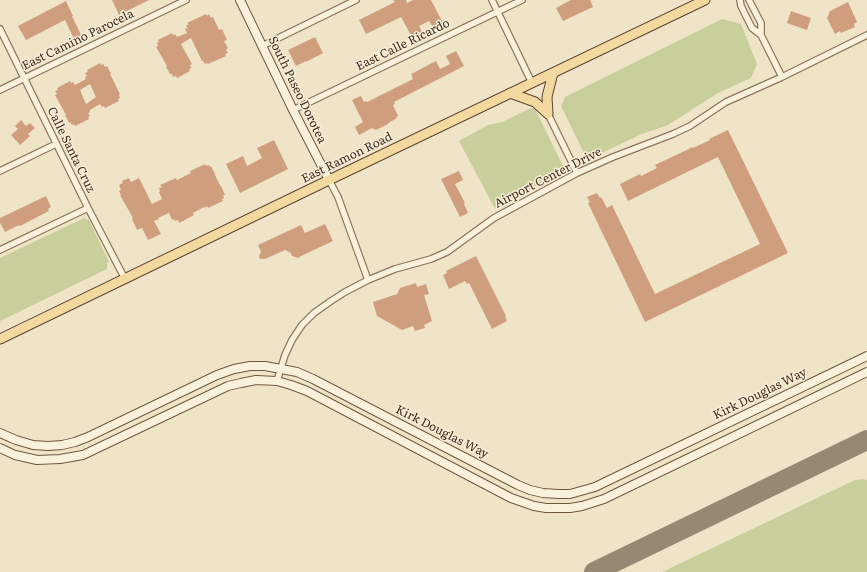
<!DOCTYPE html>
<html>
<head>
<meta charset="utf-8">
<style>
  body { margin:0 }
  canvas { display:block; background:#f0e4c8 }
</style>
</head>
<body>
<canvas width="867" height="572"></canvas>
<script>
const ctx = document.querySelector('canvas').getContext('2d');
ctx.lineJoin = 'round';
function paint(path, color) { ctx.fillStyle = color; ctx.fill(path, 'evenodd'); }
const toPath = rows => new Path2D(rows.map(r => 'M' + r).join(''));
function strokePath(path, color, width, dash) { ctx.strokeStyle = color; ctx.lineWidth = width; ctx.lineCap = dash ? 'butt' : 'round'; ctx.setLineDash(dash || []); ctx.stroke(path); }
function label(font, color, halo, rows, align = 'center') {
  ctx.font = font + ' Literata,serif'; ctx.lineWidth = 3; ctx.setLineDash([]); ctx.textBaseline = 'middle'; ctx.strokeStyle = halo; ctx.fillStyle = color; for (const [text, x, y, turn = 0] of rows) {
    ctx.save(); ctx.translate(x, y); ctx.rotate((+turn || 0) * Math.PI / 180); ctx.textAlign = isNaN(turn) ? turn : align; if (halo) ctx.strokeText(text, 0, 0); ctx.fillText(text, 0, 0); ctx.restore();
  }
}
const green = toPath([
  [722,19,741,24,757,64,751,78,718,93,668,125,642,134,593,157,585,155,561,106,565,97],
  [531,108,535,109,564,168,562,174,523,193,495,209,459,141,488,125,502,122],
  [84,218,89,220,109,262,107,263,107,269,0,321,0,258],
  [862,479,867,480,867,572,662,572,855,480]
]);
const taxiway = toPath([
  [594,572,867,440]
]);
const building = toPath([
  [112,0,149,0,119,15],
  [393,0,406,0,407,3,413,0,431,0,443,23,433,27,429,21,419,26,422,32,412,37,401,17,366,34,359,20,395,2],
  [571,0,590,0,593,7,563,21,556,8],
  [66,1,73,16,72,16,83,39,76,43,65,20,26,40,18,26],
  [848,2,857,22,854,24,855,27,841,33,840,31,835,34,827,18,830,11],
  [791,11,811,18,807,30,787,23],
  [206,14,207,16,209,14,211,18,213,17,219,30,222,29,227,40,224,41,228,48,226,50,228,53,225,54,226,56,208,64,207,63,205,64,203,61,202,61,191,38,181,44,192,64,190,65,191,68,189,69,190,71,177,78,176,76,173,77,172,74,170,74,166,67,167,66,156,47,158,46,157,43,159,42,158,40,172,33,173,35,175,34,177,37,187,33,185,29,188,28,186,26,189,24,187,23],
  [315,37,323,53,306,62,306,61,296,66,288,50],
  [456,51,464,66,394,102,395,104,393,105,398,116,396,117,397,118,390,122,388,124,376,130,374,129,373,129,372,128,359,135,355,127,363,122,352,100,361,96,364,102,366,101,367,102,413,79,411,74,436,61,440,69,450,64,446,56],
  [100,63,101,65,103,64,105,67,107,66,111,74,110,74,120,94,119,95,120,98,118,99,119,101,105,108,104,106,102,107,100,104,90,110,90,112,88,113,90,116,88,117,89,119,75,126,74,124,72,125,70,122,69,123,65,115,66,115,55,95,57,94,55,91,58,90,57,88,70,81,71,83,73,82,75,85,86,79,85,77,87,76,85,73,88,72,87,70],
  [90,84,96,97,86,104,80,90],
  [21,120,26,126,30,123,35,128,28,134,30,136,20,145,11,135,18,129,15,126],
  [728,130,788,253,645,322,588,203,590,202,587,197,597,193,600,198,601,197,607,208,612,205,655,294,760,244,718,157,628,201,620,184,640,174,641,176,657,168,655,165,693,147,693,148,710,140,709,139],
  [274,140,288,169,240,193,226,164,243,156,247,166,262,158,257,148],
  [205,164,206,166,209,165,210,167,211,166,215,174,215,175,221,187,221,186,225,195,223,195,224,198,222,199,223,201,208,208,207,206,205,208,204,207,193,213,194,215,179,223,178,220,175,221,174,219,172,220,169,213,158,218,159,219,154,221,161,234,148,240,142,228,137,230,132,219,133,218,120,195,121,195,119,191,121,190,119,185,123,183,122,181,129,178,131,182,139,178,152,204,162,199,159,192,160,191,159,188,162,187,160,185,176,178,177,180,191,173,190,171],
  [459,171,463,180,455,184,465,203,464,204,468,213,460,217,441,179],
  [46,196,51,207,48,209,49,211,20,226,19,225,5,232,0,223,0,218],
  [325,224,333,241,301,256,298,258,292,256,291,253,285,250,265,259,260,259,259,256,261,252,258,245,301,225,305,233],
  [476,256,506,316,505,316,507,321,492,329,469,283,467,284,465,281,449,289,443,275,447,273,446,271],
  [416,283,417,287,426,284,429,294,424,295,432,321,424,325,425,328,415,331,413,326,402,330,377,316,373,302,397,294,400,288]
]);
const street = toPath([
  [492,0,532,83],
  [740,0,741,6,752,28,761,35,782,77],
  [749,0,761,23,761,35],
  [0,29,88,208,125,279],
  [262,46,356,0],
  [0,90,186,0],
  [293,110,522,0],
  [548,114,577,173],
  [0,171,56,144],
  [329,180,338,197,368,280],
  [0,250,88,208],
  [277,381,285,355,292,340,302,325,314,313,331,301,345,292,368,280,395,269,431,259,447,252,494,218,577,173,613,157,673,134,690,126,726,102,782,77,867,35]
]);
const secondary = toPath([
  [240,0,293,110,329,180],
  [0,433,16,440,33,445,48,446,62,445,75,442,88,437,217,375,234,369,250,366,265,366,297,372,313,379,518,485,530,490,543,493,558,494,570,494,595,487,867,356],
  [0,448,15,455,37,460,60,459,83,455,228,386,241,383,256,380,277,381,291,385,307,391,511,498,534,506,546,508,570,508,582,506,604,499,867,372]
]);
const primary = toPath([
  [510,93,535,102,548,114],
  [548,114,547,97,553,73],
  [0,339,329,180,705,0]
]);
const streetNames = [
  ["East Camino Parocela",78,40,-26],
  ["East Calle Ricardo",403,45,-26],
  ["South Paseo Dorotea",297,90,64],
  ["Calle Santa Cruz",71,150,64],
  ["East Ramon Road",347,158,-26],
  ["Airport Center Drive",548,178,-27],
  ["Kirk Douglas Way",760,394,-26],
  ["Kirk Douglas Way",442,432,27]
];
paint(green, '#c9cf9b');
strokePath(taxiway, '#968974', 20);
paint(building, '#cf9f7d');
strokePath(street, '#8d765c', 8);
strokePath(secondary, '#6f573f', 10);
strokePath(primary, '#5b4430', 11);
strokePath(street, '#faf1dc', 5.5);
strokePath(secondary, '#faf1dc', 8);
strokePath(primary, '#f3d9a0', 9);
label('12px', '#3d2e20', '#f7eed8', streetNames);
</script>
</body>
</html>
